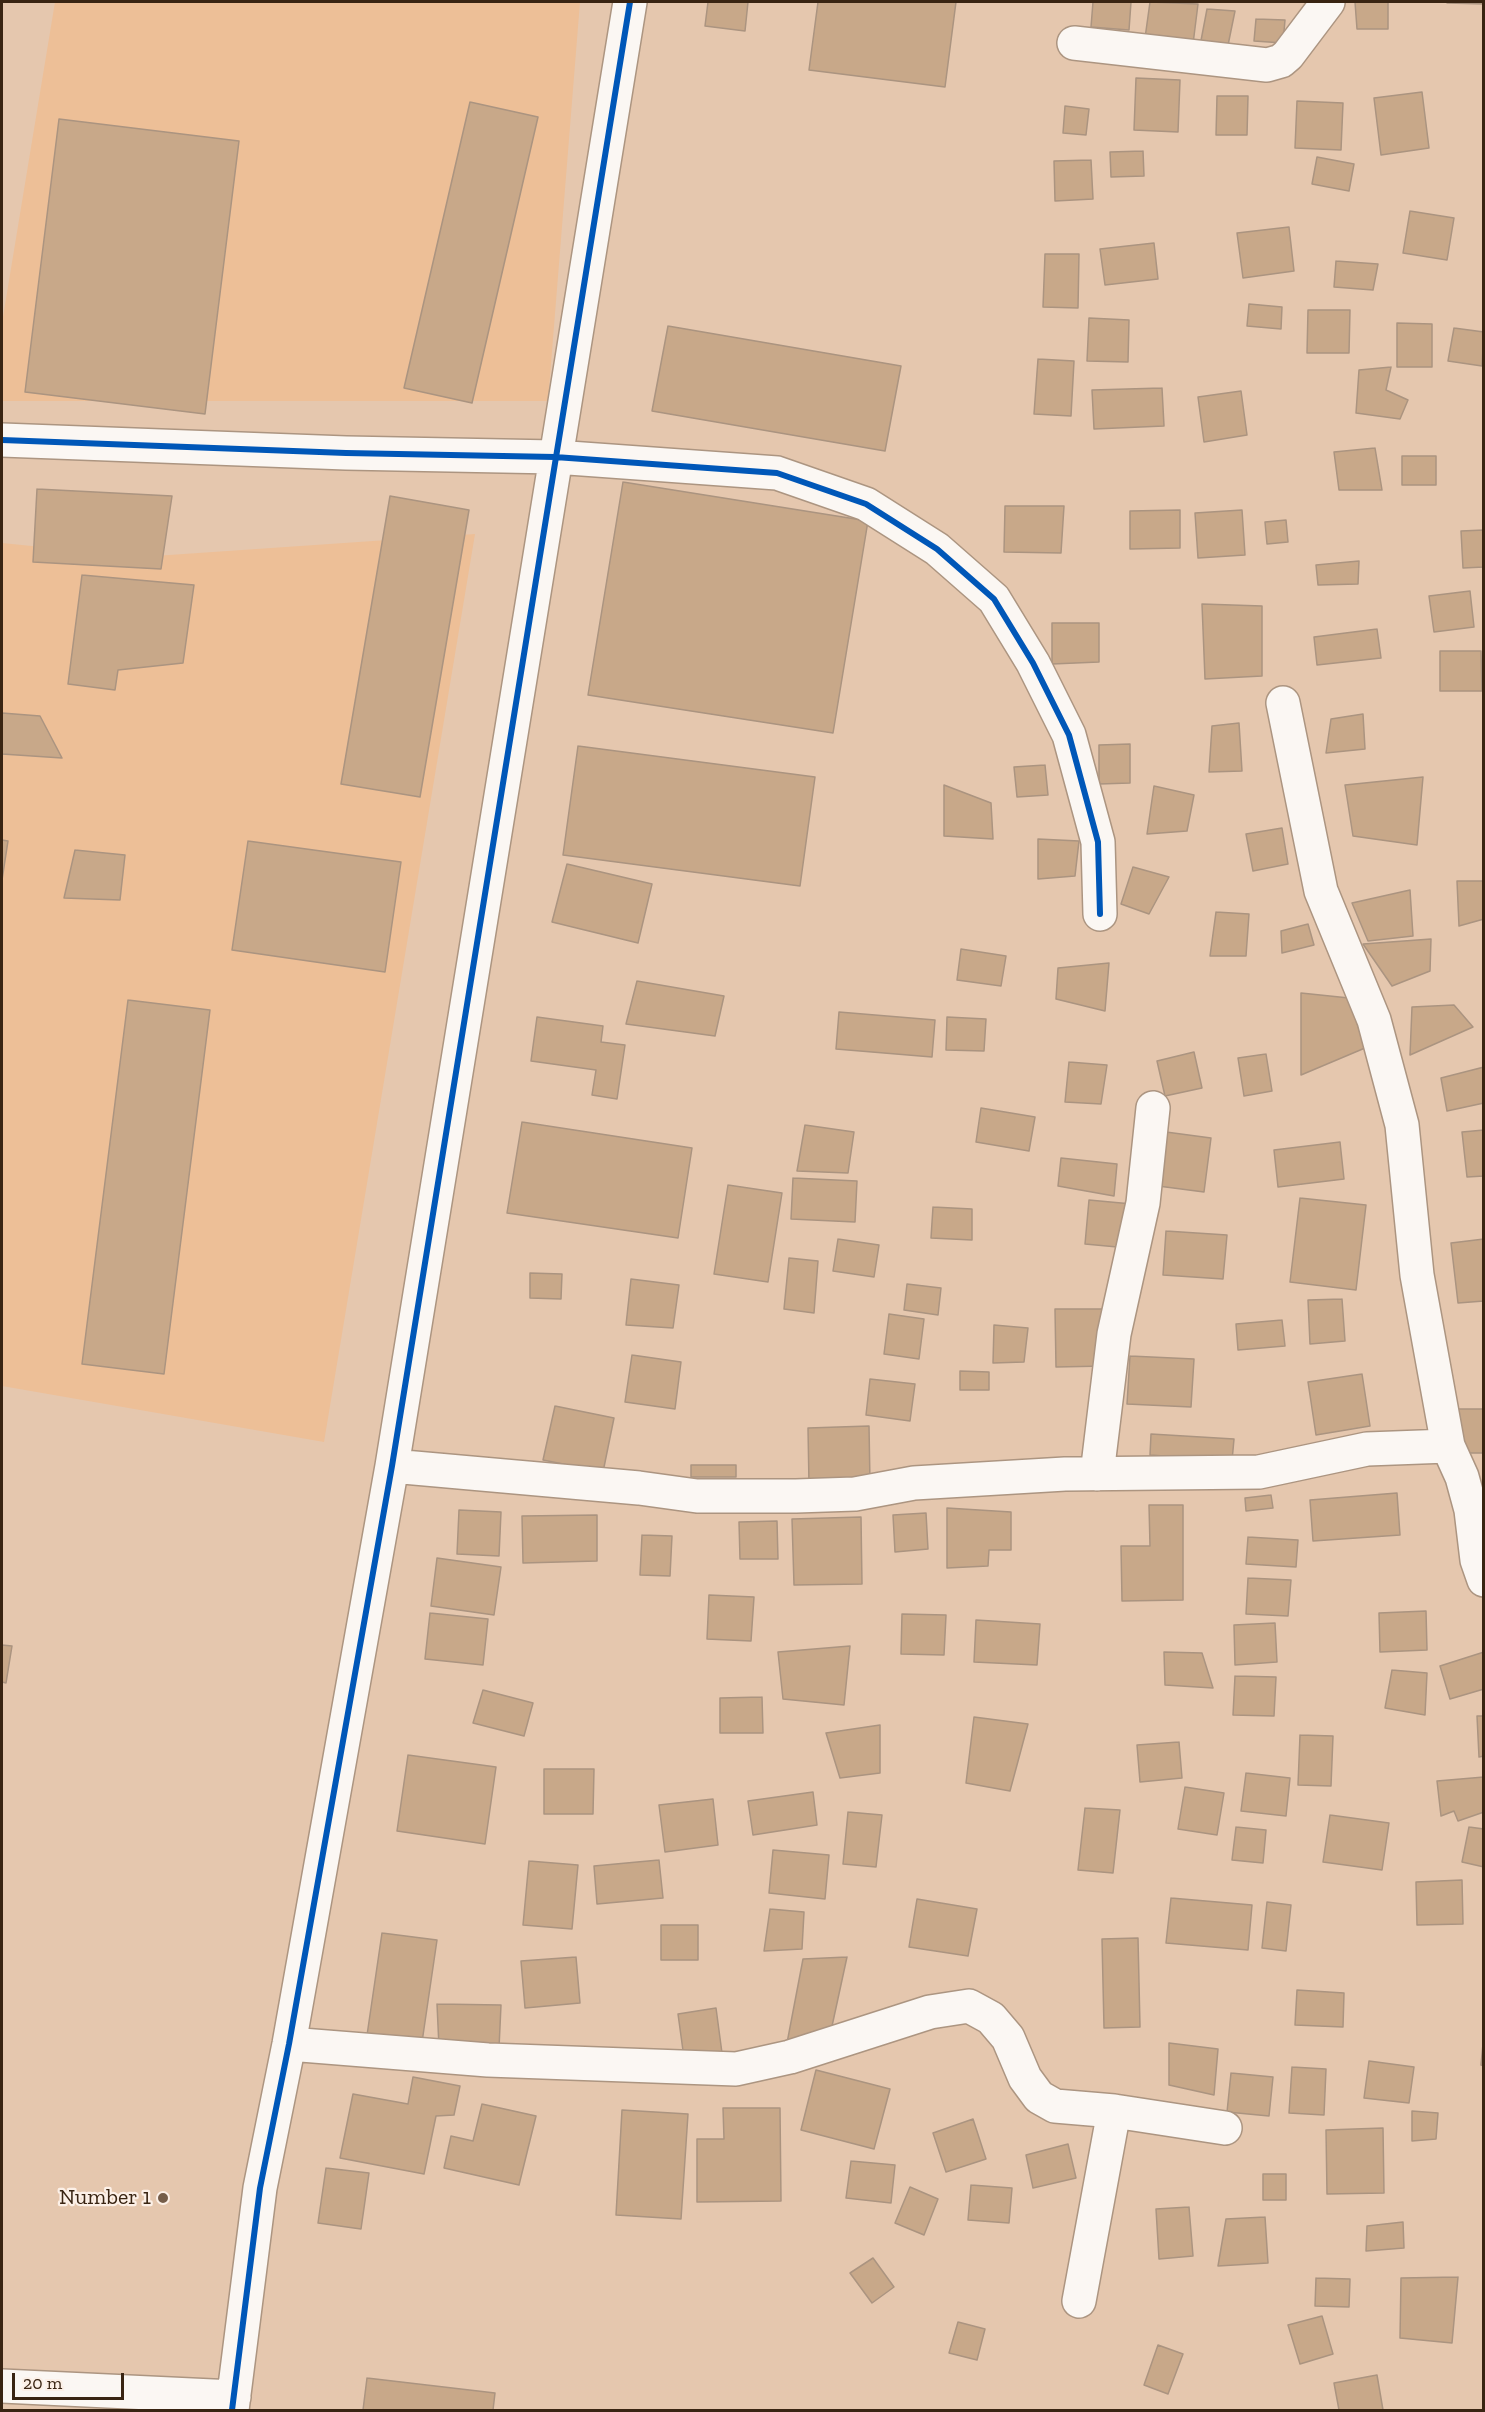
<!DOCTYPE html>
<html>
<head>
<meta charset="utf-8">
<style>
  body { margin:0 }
  #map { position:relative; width:1485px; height:2412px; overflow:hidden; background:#e5c7ae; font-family:"Zilla Slab",serif }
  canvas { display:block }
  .frame { position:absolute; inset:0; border:3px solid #392412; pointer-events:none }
  .scale { position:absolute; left:12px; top:2373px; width:112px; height:27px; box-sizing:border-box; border:3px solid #392412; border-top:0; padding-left:8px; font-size:18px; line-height:21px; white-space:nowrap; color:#392412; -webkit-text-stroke:4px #fcf0e7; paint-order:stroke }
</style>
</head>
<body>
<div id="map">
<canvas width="1485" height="2412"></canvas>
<div class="frame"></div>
<div class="scale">20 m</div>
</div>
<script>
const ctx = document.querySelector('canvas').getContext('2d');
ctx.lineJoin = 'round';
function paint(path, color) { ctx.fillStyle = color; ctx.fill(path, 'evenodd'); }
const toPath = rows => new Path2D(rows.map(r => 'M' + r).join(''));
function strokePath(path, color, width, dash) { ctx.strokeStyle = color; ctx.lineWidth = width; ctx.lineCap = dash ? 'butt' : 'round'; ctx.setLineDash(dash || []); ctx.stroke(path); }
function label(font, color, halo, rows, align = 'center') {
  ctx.font = font + ' "Zilla Slab",serif'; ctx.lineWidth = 4.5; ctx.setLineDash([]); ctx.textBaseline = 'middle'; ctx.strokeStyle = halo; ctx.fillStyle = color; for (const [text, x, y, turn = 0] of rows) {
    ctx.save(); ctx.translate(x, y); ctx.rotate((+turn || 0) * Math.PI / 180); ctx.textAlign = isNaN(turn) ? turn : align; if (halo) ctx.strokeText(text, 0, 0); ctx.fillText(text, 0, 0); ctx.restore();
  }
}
const built = toPath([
  [55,2,580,2,548,401,2,401,2,323],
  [475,534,324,1442,2,1386,2,543,140,557]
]);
const building = toPath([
  [708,2,748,2,745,31,705,26,708,2],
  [818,2,956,2,945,87,809,70,818,2],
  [1093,2,1131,2,1129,30,1091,27,1093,2],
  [1150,2,1198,4,1193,44,1145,38,1150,2],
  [1355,2,1388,2,1388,29,1357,29,1355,2],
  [1447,2,1484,2,1484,4,1447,3,1447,2],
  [1207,9,1235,11,1226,55,1199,51,1207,9],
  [1256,19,1285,20,1283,43,1254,41,1256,19],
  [1136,78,1180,80,1178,132,1134,130,1136,78],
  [1422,92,1429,148,1381,155,1374,98,1422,92],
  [1217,96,1248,96,1247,135,1216,135,1217,96],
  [1297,101,1343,103,1341,150,1295,148,1297,101],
  [470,102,538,117,472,403,404,388,470,102],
  [1065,106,1089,109,1086,135,1063,133,1065,106],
  [59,119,239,141,205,414,25,392,59,119],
  [1143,151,1144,176,1111,177,1110,152,1143,151],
  [1317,157,1354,164,1349,191,1312,184,1317,157],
  [1091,160,1093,199,1055,201,1054,161,1091,160],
  [1410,211,1454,218,1447,260,1403,253,1410,211],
  [1289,227,1294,271,1243,278,1237,233,1289,227],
  [1154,243,1158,279,1105,285,1100,249,1154,243],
  [1045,254,1079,254,1078,308,1043,307,1045,254],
  [1336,261,1378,264,1373,290,1334,287,1336,261],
  [1249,304,1282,307,1281,329,1247,326,1249,304],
  [1308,310,1350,310,1349,353,1307,353,1308,310],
  [1089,318,1129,320,1128,362,1087,361,1089,318],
  [1397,323,1432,324,1432,367,1397,367,1397,323],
  [668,326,901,366,885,451,652,411,668,326],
  [1454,328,1484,332,1482,366,1448,361,1454,328],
  [1038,359,1074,361,1071,416,1034,414,1038,359],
  [1391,367,1386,390,1408,400,1400,419,1356,413,1359,370,1391,367],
  [1162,388,1164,426,1094,429,1092,390,1162,388],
  [1241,391,1247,435,1204,442,1198,397,1241,391],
  [1375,448,1382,490,1339,490,1334,452,1375,448],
  [1402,456,1436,456,1436,485,1402,485,1402,456],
  [623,482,868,521,833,733,588,695,623,482],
  [37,489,172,496,161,569,33,562,37,489],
  [390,496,469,510,420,797,341,784,390,496],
  [1005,506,1064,506,1061,553,1004,552,1005,506],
  [1180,510,1180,548,1130,549,1130,511,1180,510],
  [1242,510,1245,555,1198,558,1195,513,1242,510],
  [1286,520,1288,542,1267,544,1265,522,1286,520],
  [1484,530,1484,567,1463,568,1461,531,1484,530],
  [1359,561,1358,584,1318,585,1316,565,1359,561],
  [82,575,194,585,183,663,118,670,115,690,68,684,82,575],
  [1470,591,1474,627,1434,632,1429,596,1470,591],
  [1202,604,1262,606,1262,676,1205,679,1202,604],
  [1052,623,1099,623,1099,662,1052,664,1052,623],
  [1377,629,1381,658,1317,665,1314,637,1377,629],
  [1440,651,1481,651,1482,691,1440,691,1440,651],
  [2,713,40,716,62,758,2,754,2,713],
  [1363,714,1365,749,1326,753,1331,719,1363,714],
  [1239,723,1242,771,1209,772,1212,726,1239,723],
  [1130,744,1130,783,1099,784,1099,745,1130,744],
  [578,746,815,777,800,886,563,855,578,746],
  [1045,765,1048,795,1017,797,1014,767,1045,765],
  [1423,777,1417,845,1353,836,1345,785,1423,777],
  [944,785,991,803,993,839,944,836,944,785],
  [1154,786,1194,795,1187,831,1147,834,1154,786],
  [1282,828,1288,864,1253,871,1246,834,1282,828],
  [1038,839,1079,841,1075,876,1038,879,1038,839],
  [2,840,8,841,2,880,2,840],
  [248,841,401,862,385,972,232,950,248,841],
  [75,850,125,855,120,900,64,898,75,850],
  [567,864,652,884,638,943,552,922,567,864],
  [1133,867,1169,877,1149,914,1121,904,1133,867],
  [1457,881,1484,881,1484,919,1459,926,1457,881],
  [1410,890,1413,936,1368,941,1352,903,1410,890],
  [1216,912,1249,914,1246,956,1210,956,1216,912],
  [1308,924,1314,945,1282,953,1281,931,1308,924],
  [1431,939,1430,971,1392,986,1363,944,1431,939],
  [961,949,1006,956,1001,986,957,980,961,949],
  [1109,963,1105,1011,1056,999,1058,968,1109,963],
  [637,981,724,996,715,1036,626,1024,637,981],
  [1301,993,1349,998,1365,1048,1301,1075,1301,993],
  [128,1000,210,1010,164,1374,82,1364,128,1000],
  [1454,1005,1473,1027,1410,1055,1412,1007,1454,1005],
  [839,1012,935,1020,932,1057,836,1049,839,1012],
  [537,1017,603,1026,601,1042,625,1045,617,1099,592,1095,596,1070,531,1061,537,1017],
  [947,1017,986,1019,984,1051,946,1050,947,1017],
  [1194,1052,1202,1088,1165,1096,1157,1061,1194,1052],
  [1266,1054,1272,1091,1244,1096,1238,1058,1266,1054],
  [1069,1062,1107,1065,1101,1104,1065,1102,1069,1062],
  [1484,1067,1484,1103,1447,1111,1441,1078,1484,1067],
  [981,1108,1035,1117,1029,1151,976,1142,981,1108],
  [522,1122,692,1148,678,1238,507,1213,522,1122],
  [805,1125,854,1132,848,1173,797,1171,805,1125],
  [1484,1130,1484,1176,1467,1177,1462,1132,1484,1130],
  [1166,1132,1211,1138,1204,1192,1158,1186,1166,1132],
  [1340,1142,1344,1179,1278,1187,1274,1150,1340,1142],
  [1061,1158,1117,1164,1114,1196,1058,1186,1061,1158],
  [793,1178,857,1181,855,1222,791,1219,793,1178],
  [728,1185,782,1193,768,1282,714,1274,728,1185],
  [1300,1198,1366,1205,1356,1290,1290,1282,1300,1198],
  [1089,1200,1132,1204,1128,1248,1085,1244,1089,1200],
  [933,1207,972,1209,972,1240,931,1238,933,1207],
  [1166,1231,1227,1235,1223,1279,1163,1275,1166,1231],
  [838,1239,879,1245,874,1277,833,1271,838,1239],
  [1484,1239,1484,1301,1458,1303,1451,1243,1484,1239],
  [789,1258,818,1261,814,1313,784,1309,789,1258],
  [530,1273,562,1274,561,1299,530,1298,530,1273],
  [631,1279,679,1285,673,1328,626,1325,631,1279],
  [907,1284,941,1288,938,1315,904,1310,907,1284],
  [1342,1299,1345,1341,1310,1344,1308,1300,1342,1299],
  [1055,1309,1104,1309,1105,1366,1056,1367,1055,1309],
  [889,1314,924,1319,919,1359,884,1354,889,1314],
  [1282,1320,1285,1346,1238,1350,1236,1324,1282,1320],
  [994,1325,1028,1328,1024,1362,993,1363,994,1325],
  [632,1355,681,1362,675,1409,625,1402,632,1355],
  [1130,1356,1194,1359,1191,1407,1127,1404,1130,1356],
  [960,1371,989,1372,989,1390,960,1390,960,1371],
  [1362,1374,1370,1426,1316,1435,1308,1382,1362,1374],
  [870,1379,915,1384,910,1421,866,1415,870,1379],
  [555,1406,614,1418,603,1472,543,1460,555,1406],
  [1458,1409,1484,1409,1484,1453,1462,1453,1458,1409],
  [869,1426,870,1483,809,1485,808,1428,869,1426],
  [1151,1434,1234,1439,1232,1461,1150,1455,1151,1434],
  [691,1465,736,1465,736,1477,691,1477,691,1465],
  [1397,1493,1400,1535,1313,1541,1310,1500,1397,1493],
  [1271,1495,1273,1508,1246,1511,1245,1498,1271,1495],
  [1149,1505,1183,1505,1183,1600,1122,1601,1121,1546,1150,1546,1149,1505],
  [947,1508,1011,1512,1011,1550,989,1550,988,1566,947,1568,947,1508],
  [459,1510,501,1512,499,1556,457,1554,459,1510],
  [926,1513,928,1549,895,1552,893,1515,926,1513],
  [597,1515,597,1561,523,1563,522,1516,597,1515],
  [861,1517,862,1584,794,1585,792,1519,861,1517],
  [777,1521,778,1559,740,1559,739,1522,777,1521],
  [642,1535,672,1536,670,1576,640,1575,642,1535],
  [1248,1537,1298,1540,1296,1567,1246,1564,1248,1537],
  [437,1558,501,1567,494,1615,431,1606,437,1558],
  [1248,1578,1291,1580,1288,1616,1246,1614,1248,1578],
  [709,1595,754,1597,751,1641,707,1639,709,1595],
  [1426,1611,1427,1650,1380,1652,1379,1613,1426,1611],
  [430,1613,488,1619,483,1665,425,1659,430,1613],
  [902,1614,946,1615,944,1655,901,1654,902,1614],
  [976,1620,1040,1624,1037,1665,974,1662,976,1620],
  [1275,1623,1277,1662,1235,1665,1234,1625,1275,1623],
  [2,1645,12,1646,6,1683,2,1682,2,1645],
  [850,1646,844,1705,783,1699,778,1652,850,1646],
  [1164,1652,1202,1653,1213,1688,1165,1685,1164,1652],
  [1484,1652,1484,1689,1450,1699,1440,1666,1484,1652],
  [1392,1670,1427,1673,1425,1715,1385,1708,1392,1670],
  [1235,1676,1276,1677,1274,1716,1233,1715,1235,1676],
  [483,1690,533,1703,524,1736,473,1723,483,1690],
  [762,1697,763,1733,720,1733,720,1698,762,1697],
  [1477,1716,1484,1716,1484,1756,1479,1757,1477,1716],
  [974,1717,1028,1724,1010,1791,966,1783,974,1717],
  [880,1725,880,1773,840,1778,826,1733,880,1725],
  [1300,1735,1333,1736,1331,1786,1298,1785,1300,1735],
  [1179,1742,1182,1778,1140,1782,1137,1745,1179,1742],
  [408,1755,496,1767,485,1844,397,1831,408,1755],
  [544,1769,594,1769,593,1814,544,1814,544,1769],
  [1246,1773,1290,1778,1286,1816,1241,1811,1246,1773],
  [1484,1777,1484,1812,1458,1821,1454,1811,1441,1816,1437,1781,1484,1777],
  [1185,1787,1224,1793,1217,1835,1178,1829,1185,1787],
  [813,1792,817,1825,753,1835,748,1801,813,1792],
  [713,1799,718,1845,665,1852,659,1805,713,1799],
  [1085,1808,1120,1810,1113,1873,1078,1870,1085,1808],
  [848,1812,882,1815,876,1867,843,1864,848,1812],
  [1330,1815,1389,1823,1382,1870,1323,1862,1330,1815],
  [1236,1827,1266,1830,1263,1863,1232,1860,1236,1827],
  [1469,1827,1484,1829,1484,1867,1462,1862,1469,1827],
  [773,1850,829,1855,825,1899,769,1893,773,1850],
  [659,1860,663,1898,597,1904,594,1866,659,1860],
  [529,1861,578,1865,572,1929,523,1925,529,1861],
  [1462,1880,1463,1924,1417,1925,1416,1882,1462,1880],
  [1171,1898,1252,1905,1248,1950,1166,1943,1171,1898],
  [917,1899,977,1909,968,1956,909,1947,917,1899],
  [1267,1902,1291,1905,1286,1951,1262,1948,1267,1902],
  [770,1909,804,1912,802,1949,764,1951,770,1909],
  [661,1925,698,1925,698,1960,661,1960,661,1925],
  [382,1933,437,1940,421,2049,366,2042,382,1933],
  [1138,1938,1140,2027,1104,2028,1102,1939,1138,1938],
  [576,1957,580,2003,525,2008,521,1961,576,1957],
  [847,1957,829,2040,787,2043,803,1959,847,1957],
  [1297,1990,1344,1993,1343,2027,1295,2025,1297,1990],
  [437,2004,501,2005,499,2048,439,2047,437,2004],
  [716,2008,722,2053,684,2058,678,2014,716,2008],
  [1484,2033,1484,2066,1481,2065,1484,2033],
  [1169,2043,1218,2049,1214,2095,1169,2085,1169,2043],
  [1369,2061,1414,2067,1409,2103,1364,2098,1369,2061],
  [1292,2067,1326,2069,1324,2115,1289,2113,1292,2067],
  [816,2070,890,2089,874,2149,801,2130,816,2070],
  [1231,2073,1273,2077,1269,2116,1227,2112,1231,2073],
  [413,2077,460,2086,454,2115,436,2116,424,2174,340,2158,353,2094,408,2104,413,2077],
  [482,2104,536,2116,519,2185,444,2168,451,2136,473,2141,482,2104],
  [723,2108,780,2108,781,2201,697,2202,697,2139,724,2139,723,2108],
  [622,2110,688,2114,681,2219,616,2215,622,2110],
  [1412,2111,1438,2113,1436,2139,1412,2141,1412,2111],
  [973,2119,986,2159,946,2172,933,2133,973,2119],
  [1383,2128,1384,2193,1327,2194,1326,2130,1383,2128],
  [1068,2144,1076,2178,1033,2188,1026,2155,1068,2144],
  [851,2161,895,2165,891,2203,846,2198,851,2161],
  [326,2168,369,2173,361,2229,318,2223,326,2168],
  [1263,2174,1286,2174,1286,2200,1263,2200,1263,2174],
  [971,2185,1012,2188,1009,2223,968,2220,971,2185],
  [910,2187,938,2199,924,2235,895,2223,910,2187],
  [1189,2207,1193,2256,1159,2259,1156,2209,1189,2207],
  [1265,2217,1268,2263,1218,2266,1226,2219,1265,2217],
  [1403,2222,1404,2248,1366,2251,1367,2226,1403,2222],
  [873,2258,894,2287,872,2303,850,2273,873,2258],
  [1458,2277,1452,2343,1400,2338,1401,2278,1458,2277],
  [1316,2278,1350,2279,1349,2307,1315,2306,1316,2278],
  [1322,2316,1333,2354,1300,2364,1288,2325,1322,2316],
  [958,2322,985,2329,977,2360,949,2353,958,2322],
  [1158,2345,1183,2354,1168,2394,1144,2385,1158,2345],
  [1377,2375,1383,2410,1339,2410,1334,2383,1377,2375],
  [367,2378,495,2393,493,2410,363,2410,367,2378]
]);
const minor = toPath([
  [1074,43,1267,65,1281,61,1288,55,1328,2],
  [2,440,346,453,555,457,777,473,866,504,937,549,994,599,1033,663,1069,735,1098,842,1100,914],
  [1283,703,1321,891,1374,1020,1402,1125,1417,1275,1448,1446],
  [392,1466,639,1488,697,1496,796,1496,855,1494,914,1483,1065,1474,1259,1472,1367,1449,1448,1446,1462,1477,1471,1510,1477,1560,1484,1580],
  [1097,1474,1114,1334,1143,1203,1153,1108],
  [289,2044,488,2060,736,2069,790,2057,930,2012,969,2006,991,2018,1008,2038,1025,2078,1039,2097,1055,2106,1114,2111,1079,2301],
  [1114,2111,1225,2128],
  [2,2386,234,2397],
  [232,2410,260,2188,289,2044,392,1466,630,2]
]);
const cycleway = toPath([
  [2,440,346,453,555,457,777,473,866,504,937,549,994,599,1033,663,1069,735,1098,842,1100,914],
  [232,2410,260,2188,289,2044,392,1466,630,2]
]);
const markers = [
  [163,2198,6,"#755d49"]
];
const poiNames = [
  ["Number 1",151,2198]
];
paint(built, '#edbf97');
paint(building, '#c8a889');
strokePath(building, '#ab9480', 1.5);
strokePath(minor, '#ac9581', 36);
strokePath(minor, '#fbf7f3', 33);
strokePath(cycleway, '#0057b8', 6);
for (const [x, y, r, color] of markers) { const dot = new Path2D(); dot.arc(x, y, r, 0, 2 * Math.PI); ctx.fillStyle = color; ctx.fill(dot); strokePath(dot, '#fcf0e7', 2); }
label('22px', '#392412', '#fcf0e7', poiNames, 'right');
</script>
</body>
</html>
